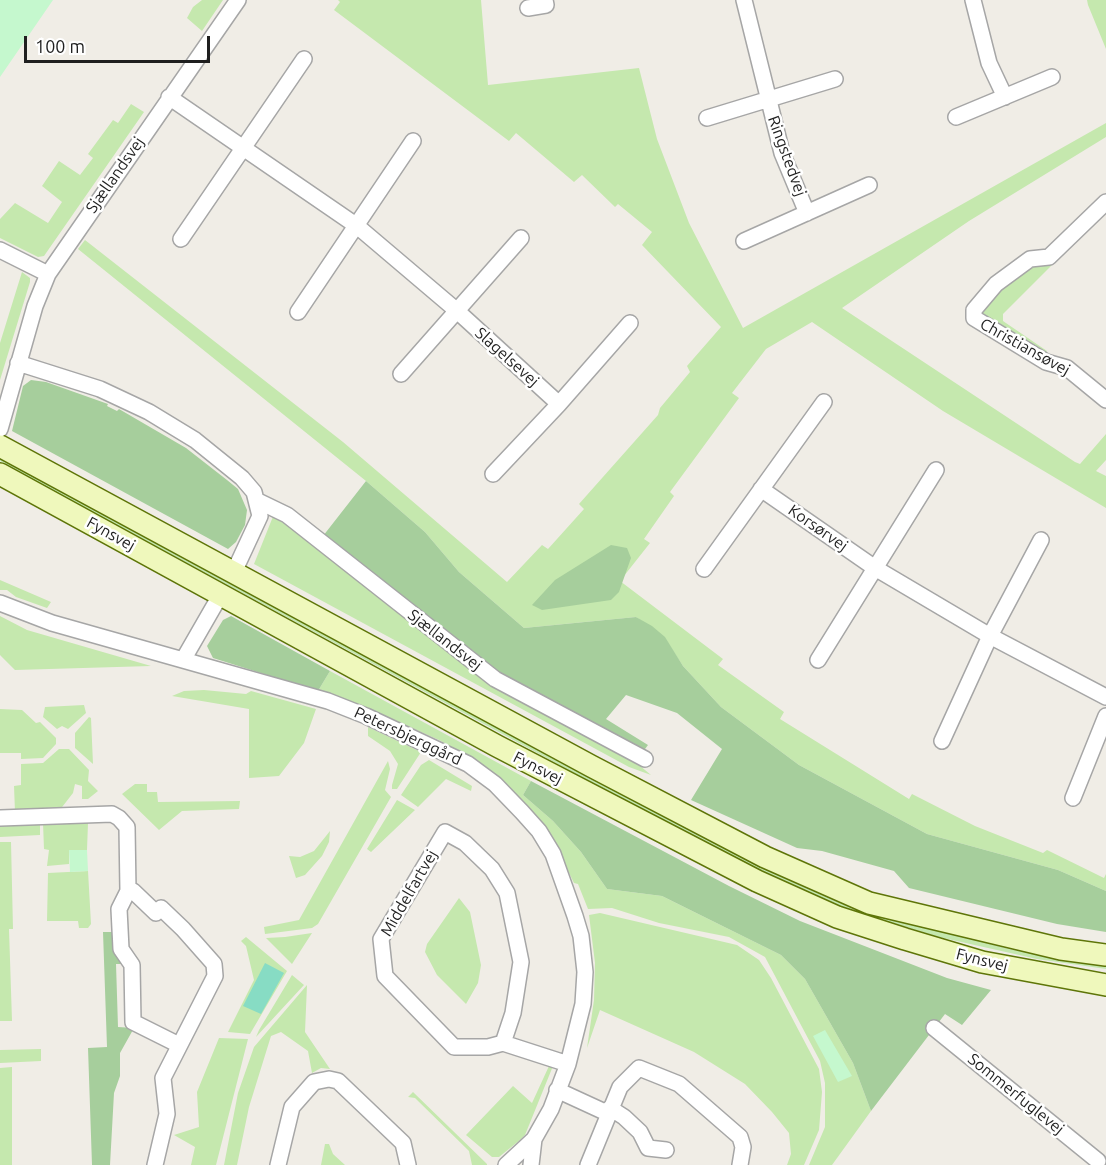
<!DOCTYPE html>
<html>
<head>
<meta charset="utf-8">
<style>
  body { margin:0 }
  #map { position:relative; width:1106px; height:1165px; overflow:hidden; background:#f0ede6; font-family:Ubuntu,sans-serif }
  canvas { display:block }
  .scale { position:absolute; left:24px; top:36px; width:186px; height:27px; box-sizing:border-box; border:3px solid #1f1f1f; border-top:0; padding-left:8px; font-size:18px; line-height:21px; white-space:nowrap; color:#1f1f1f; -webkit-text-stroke:4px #fff; paint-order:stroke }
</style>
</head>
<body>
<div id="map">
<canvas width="1106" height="1165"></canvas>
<div class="scale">100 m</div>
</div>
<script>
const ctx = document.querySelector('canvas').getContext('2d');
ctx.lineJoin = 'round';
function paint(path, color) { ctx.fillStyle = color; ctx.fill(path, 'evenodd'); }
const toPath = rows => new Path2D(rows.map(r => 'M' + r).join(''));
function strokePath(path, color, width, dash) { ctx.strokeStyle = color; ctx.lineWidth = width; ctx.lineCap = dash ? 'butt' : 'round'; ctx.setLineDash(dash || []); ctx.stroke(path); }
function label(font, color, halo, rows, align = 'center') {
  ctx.font = font + ' Ubuntu,sans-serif'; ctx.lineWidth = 5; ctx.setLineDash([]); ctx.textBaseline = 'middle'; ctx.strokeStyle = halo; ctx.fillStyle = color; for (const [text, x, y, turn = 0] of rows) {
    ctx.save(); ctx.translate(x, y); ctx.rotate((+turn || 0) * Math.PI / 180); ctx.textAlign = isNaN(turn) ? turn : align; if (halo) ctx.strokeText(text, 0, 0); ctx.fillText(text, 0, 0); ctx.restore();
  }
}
const grass = toPath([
  [202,0,223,0,202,31,187,18,193,7],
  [338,0,481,0,488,85,639,68,657,139,689,223,743,328,1106,123,1106,137,969,221,842,308,1075,462,1080,464,1106,434,1106,460,1096,471,1106,476,1106,508,943,411,812,322,766,349,732,393,739,398,670,492,674,496,644,539,650,543,620,581,723,659,718,665,784,712,780,719,909,799,912,794,975,826,1043,853,1047,850,1104,878,1106,874,1106,891,1058,870,927,834,799,765,721,707,683,666,664,637,636,617,524,628,459,572,425,532,366,481,78,249,85,240,343,442,507,582,542,545,548,549,584,509,579,504,658,415,660,408,690,372,687,366,721,327,642,245,652,232,618,204,615,207,582,175,574,182,516,133,509,141,334,10,340,2],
  [1087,0,1106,0,1106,49,1088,5],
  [131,104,144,112,44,256,38,257,0,238,0,219,15,203,48,223,62,202,42,186,59,161,80,175,93,158,88,154,113,120,118,123],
  [1055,262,1003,314,1003,321,1047,351,1044,356,980,315,993,294,1033,265],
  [22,272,30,278,30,282,0,380,0,343],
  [0,453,875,913,1009,949,1106,966,1106,969,1037,959,939,937,845,908,784,883,637,807,25,475,0,461],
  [274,514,633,760,651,775,629,767,254,564],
  [0,580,51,602,47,608,16,597,7,590,0,590],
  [0,616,27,630,151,666,15,670,0,655],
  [330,671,531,781,523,795,553,821,581,852,607,889,662,896,781,955,805,979,853,1063,871,1111,832,1165,809,1165,825,1127,825,1083,820,1061,765,957,729,937,659,923,612,908,588,909,578,884,574,883,552,839,513,791,475,760,439,740,358,704,318,691],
  [204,690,246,694,251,691,316,709,304,743,279,776,249,778,249,709,172,696,184,691],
  [84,705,86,713,68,729,62,726,57,729,43,717,45,707],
  [0,709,22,710,36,723,40,722,56,738,56,744,43,758,21,759,21,753,0,753],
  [89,717,91,718,93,764,75,748,75,733],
  [368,727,421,752,397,789,392,789,392,785,398,764,390,751,368,736],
  [59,749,69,749,89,770,88,781,98,791,88,799,82,799,82,786,75,784,73,793,59,811,15,812,14,786,21,785,21,764,43,763],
  [429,760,472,786,471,791,446,779,418,807,401,795,421,765],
  [388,761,390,769,385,790,391,797,318,924,312,928,265,934,264,927,299,920],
  [135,784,147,784,147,792,157,792,158,802,240,801,239,809,182,811,159,830,122,794],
  [397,800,415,810,371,852,367,849],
  [43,823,88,823,87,850,69,851,69,864,47,866,49,850,44,849],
  [40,824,40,835,0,837,0,825],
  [330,831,329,842,322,856,305,875,296,878,289,856,300,857,314,851],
  [0,842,11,842,13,929,9,929,12,1021,0,1021],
  [88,871,91,924,88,928,79,928,78,921,47,921,48,873],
  [459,898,470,912,481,965,478,983,466,1004,437,975,425,952,427,944],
  [600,913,737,945,759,960,771,978,819,1069,822,1092,819,1130,804,1165,787,1165,791,1154,789,1133,772,1112,745,1084,694,1052,600,1010,587,1048,594,1000,595,963,589,915],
  [312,933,292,964,266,938,285,937],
  [246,937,287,971,250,1034,228,1032,254,980,246,946,241,941],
  [292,975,304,985,256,1037,259,1030],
  [307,985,305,1032,330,1069,321,1068,312,1073,308,1051,281,1032,271,1036,249,1107,237,1165,224,1165,238,1093,254,1047],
  [219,1038,248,1039,216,1165,191,1165,195,1147,174,1135,199,1127,197,1092],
  [41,1049,41,1061,0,1063,0,1050],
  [549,1066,553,1066,525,1135,520,1140,499,1157,492,1157,466,1135,513,1086,532,1103],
  [12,1067,12,1165,0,1165,0,1068],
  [413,1092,487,1164,487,1165,472,1165,469,1151,415,1098,408,1097],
  [325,1144,329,1144,333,1154,345,1165,321,1165]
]);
const forest = toPath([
  [31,380,46,382,108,404,107,406,117,411,119,409,186,448,227,480,238,489,247,510,245,525,236,542,228,549,12,431,23,386],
  [366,481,425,532,459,572,524,628,636,617,652,626,665,637,683,666,721,707,799,765,927,834,1058,870,1106,891,1106,932,1057,924,909,888,894,871,822,851,797,848,691,800,722,749,677,713,626,695,606,719,648,745,642,753,495,672,323,536],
  [611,545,627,548,631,558,619,592,611,600,542,610,532,605,555,580],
  [231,616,330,671,318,691,213,658,207,646,223,620],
  [531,781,729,886,800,921,947,978,991,990,962,1025,945,1014,871,1111,853,1063,805,979,781,955,662,896,607,889,581,852,553,821,523,795],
  [103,932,114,932,123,964,116,964,118,1027,134,1028,120,1053,120,1076,114,1093,110,1165,92,1165,88,1048,107,1047]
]);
const park = toPath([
  [0,0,53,0,0,77],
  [69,850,87,850,88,871,70,872],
  [825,1030,852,1076,838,1082,813,1036]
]);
const pitch = toPath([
  [265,963,284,973,261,1014,243,1006]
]);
const street = toPath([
  [744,0,782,153,807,213],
  [973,0,989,63,1005,97],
  [528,8,546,5,545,0],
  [169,97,357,226,456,310,559,404,493,474],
  [956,117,1052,77],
  [707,118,835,79],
  [1106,202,1049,257,1030,259,996,284,974,310,974,318,1046,362,1067,368,1106,400],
  [181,239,304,59],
  [744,241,869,185],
  [0,250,48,274],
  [298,312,413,141],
  [18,363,100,389,149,412,195,440,242,478,254,492,260,516,234,572],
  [401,374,521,238],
  [559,404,630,323],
  [0,429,35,306,48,274,238,0],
  [761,489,875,568,990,636,1106,697],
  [258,501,287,515,495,679,645,759],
  [704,569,824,402],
  [0,603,52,623,328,701,366,716,468,764,495,784,522,812,539,831,553,854,575,916,581,936,585,972,583,1004,568,1064,551,1109,534,1139,506,1165],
  [183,660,221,594],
  [818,660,936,470],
  [942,741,990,636,1041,540],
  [1073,798,1106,716],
  [0,818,112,814,119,818,127,827,128,891,119,909,121,949,132,965,133,1022,179,1045],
  [128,891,133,891,156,913,161,908,183,929,214,964,215,976,163,1078,167,1114,155,1165],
  [934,1028,1098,1161],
  [503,1043,513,1013,521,962,507,893,492,869,465,843,445,832,381,939,385,976,454,1047,488,1047,503,1043,568,1064],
  [557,1090,607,1113],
  [610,1108,624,1117,640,1132,648,1148,666,1150],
  [278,1165,292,1107,314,1082,329,1079,338,1081,403,1143,408,1165],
  [531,1165,534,1139],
  [588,1165,620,1087,639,1068,679,1084,740,1137,743,1147,740,1165]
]);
const secondary = toPath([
  [0,446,591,766,765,857,869,903,1061,949,1106,955],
  [0,474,497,746,757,881,837,917,905,939,982,962,1106,985]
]);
const streetNames = [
  ["Ringstedvej",787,156,70],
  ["Sjællandsvej",115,175,-55],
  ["Christiansøvej",1025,347,29],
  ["Slagelsevej",507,357,42],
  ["Korsørvej",818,528,35],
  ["Fynsvej",111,534,29],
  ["Sjællandsvej",445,640,38],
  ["Petersbjerggård",408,736,25],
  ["Fynsvej",538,768,27],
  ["Middelfartvej",409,893,-60],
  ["Fynsvej",982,960,14],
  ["Sommerfuglevej",1016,1094,39]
];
paint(grass, '#c5e8ae');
paint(forest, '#a6ce9c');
paint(park, '#c5f8ce');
paint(pitch, '#87dcc4');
strokePath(street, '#a6a6a6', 18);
strokePath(secondary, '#5e7508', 24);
strokePath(street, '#fff', 15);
strokePath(secondary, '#eff8bc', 21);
label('16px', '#1f1f1f', '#fff', streetNames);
</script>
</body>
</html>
